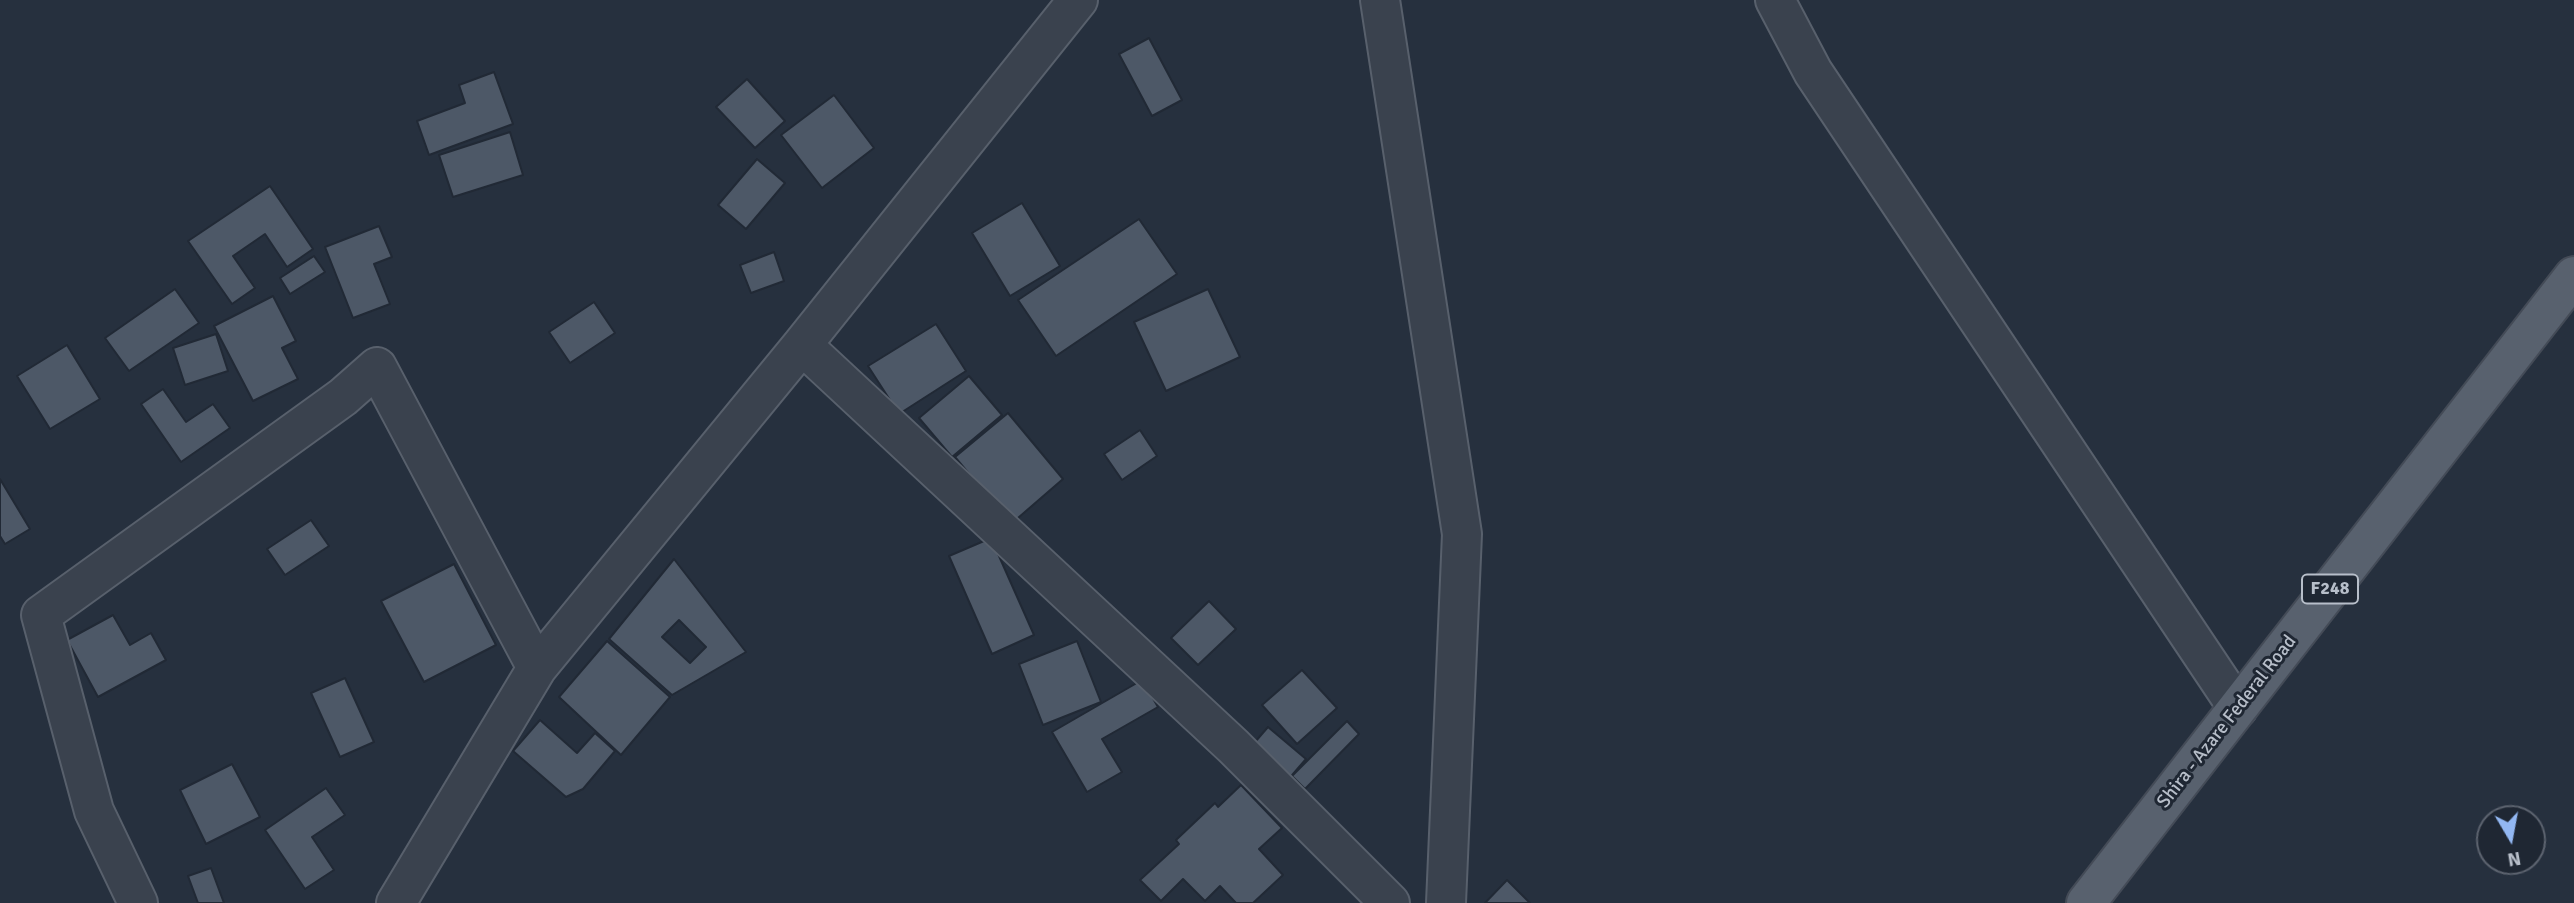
<!DOCTYPE html>
<html>
<head>
<meta charset="utf-8">
<style>
  body { margin:0 }
  #map { position:relative; width:2574px; height:903px; overflow:hidden; background:#26303e; font-family:Signika,sans-serif }
  canvas { display:block }
  .north { position:absolute; left:2476px; top:805px; width:70px; height:70px; box-sizing:border-box; background:#1f2733; border:2px solid #5c636f; border-radius:50%; rotate:170deg; font-size:19px; font-weight:700; line-height:28px; text-align:center; color:#b7bec9 }
  .north::after { content:''; display:block; margin:auto; width:24px; height:32px; background:#92b7f2; clip-path:polygon(50% 0,100% 100%,50% 72%,0 100%) }
</style>
</head>
<body>
<div id="map">
<canvas width="2574" height="903"></canvas>
<div class="north">N</div>
</div>
<script>
const ctx = document.querySelector('canvas').getContext('2d');
ctx.lineJoin = 'round';
function paint(path, color) { ctx.fillStyle = color; ctx.fill(path, 'evenodd'); }
const toPath = rows => new Path2D(rows.map(r => 'M' + r).join(''));
function strokePath(path, color, width, dash) { ctx.strokeStyle = color; ctx.lineWidth = width; ctx.lineCap = dash ? 'butt' : 'round'; ctx.setLineDash(dash || []); ctx.stroke(path); }
function label(font, color, halo, rows, align = 'center') {
  ctx.font = font + ' Signika,sans-serif'; ctx.lineWidth = 6; ctx.setLineDash([]); ctx.textBaseline = 'middle'; ctx.strokeStyle = halo; ctx.fillStyle = color; for (const [text, x, y, turn = 0] of rows) {
    ctx.save(); ctx.translate(x, y); ctx.rotate((+turn || 0) * Math.PI / 180); ctx.textAlign = isNaN(turn) ? turn : align; if (halo) ctx.strokeText(text, 0, 0); ctx.fillText(text, 0, 0); ctx.restore();
  }
}
const building = toPath([
  [1149,38,1182,100,1152,116,1119,54,1149,38],
  [494,72,513,124,429,155,417,121,465,103,459,85,494,72],
  [747,79,785,121,755,148,716,107,747,79],
  [834,95,874,148,822,188,781,135,834,95],
  [510,132,523,175,453,197,439,155,510,132],
  [757,159,785,183,746,229,718,205,757,159],
  [270,186,313,249,287,267,265,234,233,256,255,288,232,304,188,241,270,186],
  [1022,203,1060,266,1010,296,972,233,1022,203],
  [1139,219,1177,274,1056,356,1018,300,1139,219],
  [379,226,392,257,374,264,390,304,353,318,325,247,379,226],
  [774,252,784,281,751,293,740,265,774,252],
  [314,256,325,272,290,294,280,278,314,256],
  [175,289,199,323,129,371,105,338,175,289],
  [1208,289,1240,357,1166,391,1134,322,1208,289],
  [273,296,296,341,282,348,298,379,253,401,214,326,273,296],
  [594,302,615,333,570,363,549,332,594,302],
  [936,324,966,371,899,414,868,366,936,324],
  [216,334,228,371,185,385,173,348,216,334],
  [67,345,100,399,50,429,17,376,67,345],
  [969,376,1002,415,952,457,919,418,969,376],
  [163,389,186,422,213,404,230,428,181,462,141,404,163,389],
  [1008,413,1063,479,1011,524,955,457,1008,413],
  [1140,430,1157,456,1122,480,1104,454,1140,430],
  [0,479,30,529,5,544,0,536,0,479],
  [311,520,329,546,285,575,267,549,311,520],
  [991,538,1034,635,992,654,949,556,991,538],
  [674,559,746,652,672,695,609,639,674,559],
  [679,620,706,647,690,663,662,637,679,620],
  [454,564,496,645,424,682,381,601,454,564],
  [1209,601,1236,629,1198,665,1171,638,1209,601],
  [113,615,130,645,151,633,166,660,98,697,67,640,113,615],
  [607,641,670,697,621,755,559,697,607,641],
  [1077,641,1101,702,1043,725,1019,664,1077,641],
  [1302,670,1337,708,1297,744,1262,705,1302,670],
  [345,678,374,742,340,757,311,693,345,678],
  [1142,680,1158,707,1102,739,1122,772,1087,792,1052,732,1142,680],
  [540,720,577,753,595,733,615,751,583,789,566,797,513,751,540,720],
  [1347,721,1359,734,1305,789,1292,776,1347,721],
  [1268,727,1306,759,1287,781,1249,749,1268,727],
  [232,764,260,817,206,844,180,790,232,764],
  [1241,785,1282,828,1259,849,1283,875,1253,903,1236,903,1220,886,1205,901,1183,879,1161,901,1140,880,1179,844,1176,840,1215,803,1218,807,1241,785],
  [326,788,345,815,312,837,334,870,305,889,265,830,326,788],
  [211,868,224,903,198,903,188,876,211,868],
  [1507,880,1530,903,1485,903,1507,880]
]);
const minor = toPath([
  [1380,0,1462,534,1446,903],
  [1775,0,1813,72,2238,708],
  [802,345,1233,746,1390,903],
  [138,903,94,811,41,615,343,397,377,367,537,668],
  [396,903,537,668,802,345,1078,0]
]);
const major = toPath([
  [2086,903,2574,276]
]);
const shields = [
  [2330,589,56]
];
const shieldNames = [
  ["F248",2330,589]
];
const streetNames = [
  ["Shira - Azare Federal Road",2227,722,-52]
];
paint(building, '#4d5867');
strokePath(building, '#212935', 2);
strokePath(minor, '#58606c', 42);
strokePath(major, '#444b57', 42);
strokePath(minor, '#3a424e', 38);
strokePath(major, '#58616e', 38);
for (const [x, y, w] of shields) { const box = new Path2D(); box.roundRect(x - w / 2, y - 14.5, w, 29, 5); ctx.fillStyle = '#1f2733'; ctx.fill(box); strokePath(box, '#b7bec9', 2); }
label('bold 18px', '#b7bec9', null, shieldNames);
label('19px', '#b7bec9', '#1f2733', streetNames);
</script>
</body>
</html>
